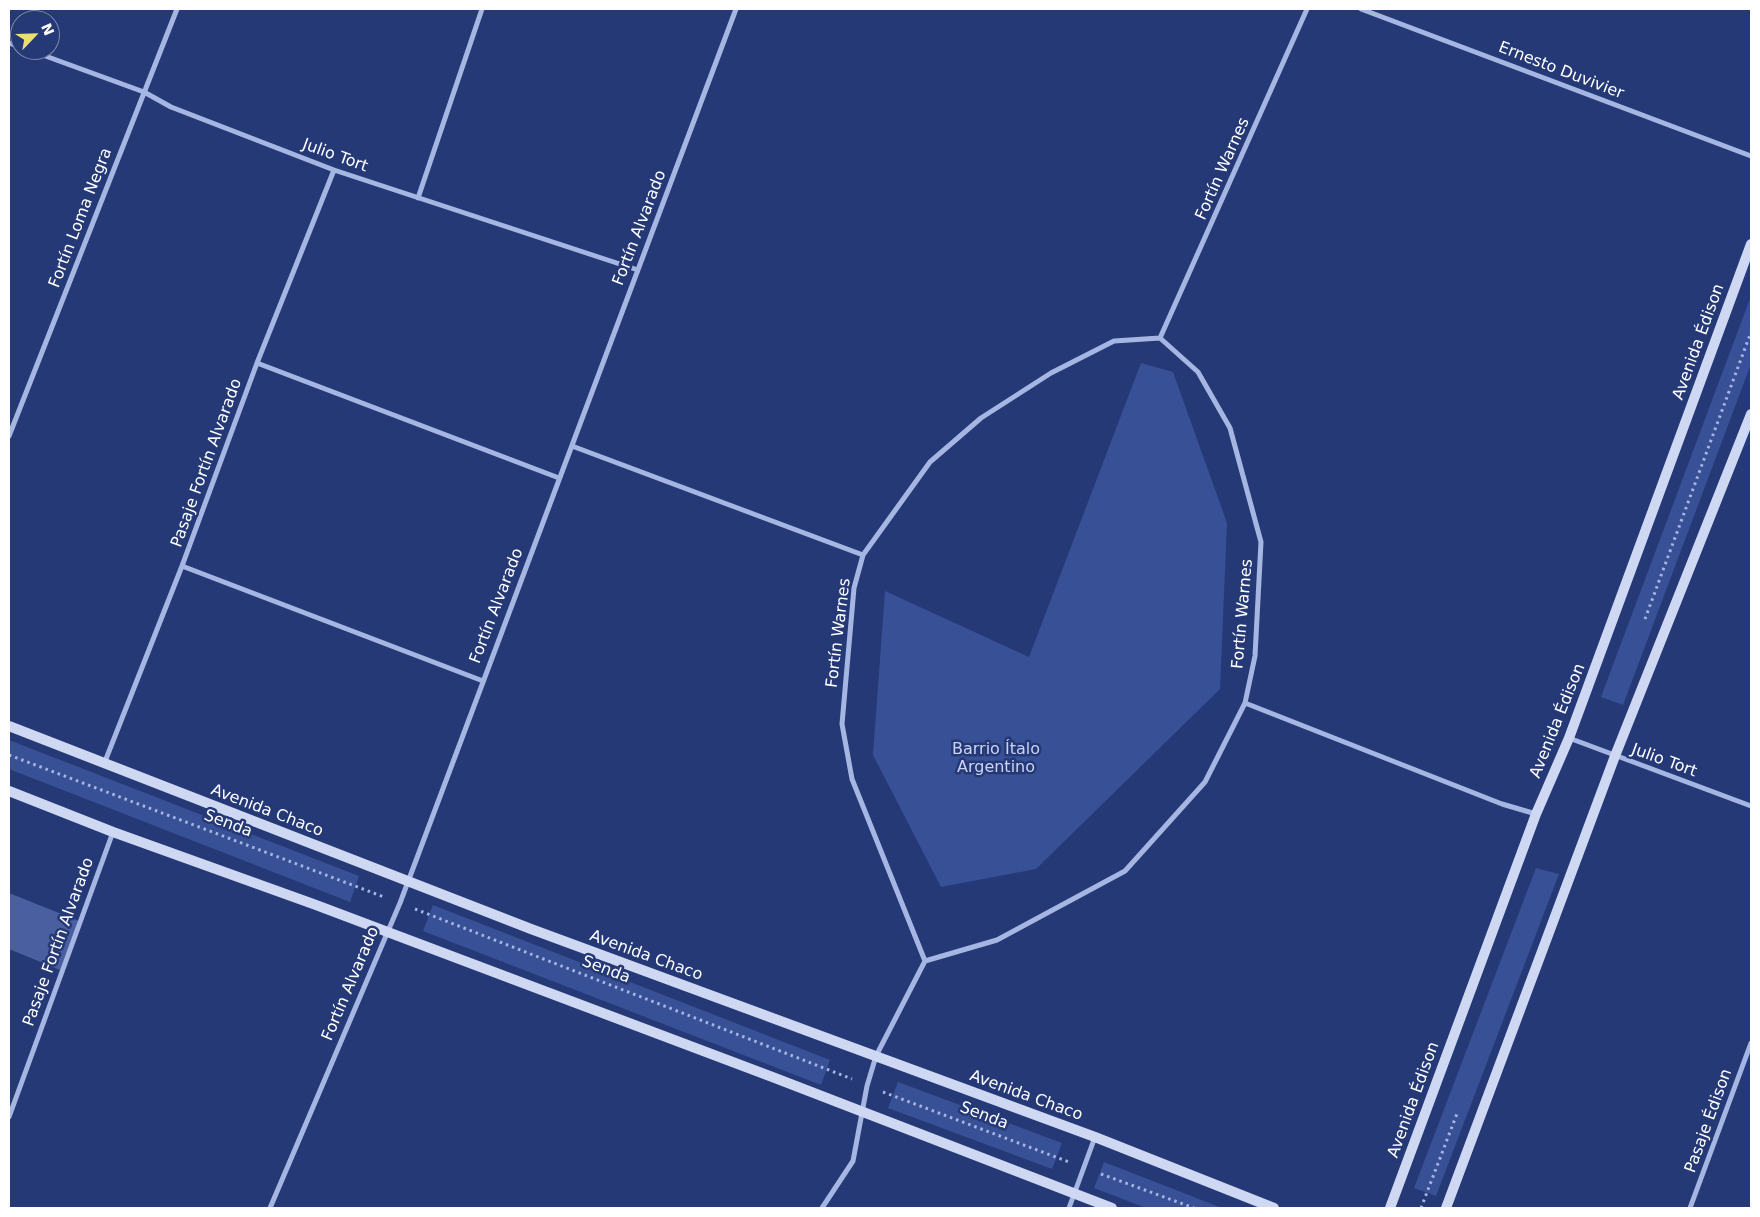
<!DOCTYPE html>
<html>
<head>
<meta charset="utf-8">
<style>
  body { margin:0 }
  #map { position:relative; width:1760px; height:1217px; overflow:hidden; background:#253977; font-family:"DejaVu Sans",sans-serif }
  canvas { display:block }
  .frame { position:absolute; inset:0; border:10px solid #fff; pointer-events:none }
  .north { position:absolute; left:10px; top:10px; width:50px; height:50px; box-sizing:border-box; background:#253977; border:1px solid #7c88ad; border-radius:50%; rotate:66deg; font-size:14px; font-weight:700; line-height:20px; text-align:center; color:#fff }
  .north::after { content:''; display:block; margin:auto; width:18px; height:22px; background:#ece06b; clip-path:polygon(50% 0,100% 100%,50% 72%,0 100%) }
</style>
</head>
<body>
<div id="map">
<canvas width="1760" height="1217"></canvas>
<div class="frame"></div>
<div class="north">N</div>
</div>
<script>
const ctx = document.querySelector('canvas').getContext('2d');
ctx.lineJoin = 'round';
function paint(path, color) { ctx.fillStyle = color; ctx.fill(path, 'evenodd'); }
const toPath = rows => new Path2D(rows.map(r => 'M' + r).join(''));
function strokePath(path, color, width, dash) { ctx.strokeStyle = color; ctx.lineWidth = width; ctx.lineCap = dash ? 'butt' : 'round'; ctx.setLineDash(dash || []); ctx.stroke(path); }
function label(font, color, halo, rows, align = 'center') {
  ctx.font = font + ' "DejaVu Sans",sans-serif'; ctx.lineWidth = 5; ctx.setLineDash([]); ctx.textBaseline = 'middle'; ctx.strokeStyle = halo; ctx.fillStyle = color; for (const [text, x, y, turn = 0] of rows) {
    ctx.save(); ctx.translate(x, y); ctx.rotate((+turn || 0) * Math.PI / 180); ctx.textAlign = isNaN(turn) ? turn : align; if (halo) ctx.strokeText(text, 0, 0); ctx.fillText(text, 0, 0); ctx.restore();
  }
}
const green = toPath([
  [1751,296,1751,364,1623,705,1601,697],
  [1141,363,1173,372,1227,523,1220,689,1036,869,941,887,873,755,885,591,1029,657],
  [9,740,359,876,350,902,9,769],
  [1536,868,1559,874,1436,1196,1414,1188],
  [433,905,830,1060,821,1085,423,931],
  [898,1082,1062,1143,1052,1169,888,1108],
  [1104,1162,1222,1208,1146,1208,1094,1188]
]);
const building = toPath([
  [9,893,79,921,60,970,9,949]
]);
const path = toPath([
  [1645,619,1751,332],
  [9,755,384,897],
  [415,909,852,1079],
  [883,1092,1069,1162],
  [1101,1174,1194,1208],
  [1421,1208,1458,1111]
]);
const minor = toPath([
  [1361,9,1751,156],
  [9,43,20,47],
  [29,50,144,92,171,107,334,170,638,270],
  [418,198,482,9],
  [1160,338,1307,9],
  [257,363,559,478],
  [9,436,177,9],
  [572,446,863,555],
  [182,566,483,681],
  [1245,703,1502,804,1536,814],
  [1569,738,1751,806],
  [104,764,182,566,257,363,334,170],
  [9,1117,113,832],
  [270,1208,400,903,736,9],
  [822,1208,853,1161,867,1086,876,1056,925,961,997,940,1125,871,1205,782,1245,703,1255,656,1261,542,1230,428,1198,372,1160,338,1114,341,1051,373,981,418,930,462,863,555,854,588,842,724,852,779,925,961],
  [1069,1208,1095,1137],
  [1690,1208,1751,1043]
]);
const secondary = toPath([
  [9,726,531,929,1095,1137,1274,1208],
  [9,791,113,832,316,905,775,1078,1112,1208],
  [1390,1208,1536,814,1569,738,1751,244],
  [1446,1208,1615,756,1751,414]
]);
const streetNames = [
  ["Ernesto Duvivier",1561,71,21],
  ["Julio Tort",335,156,20],
  ["Fortín Warnes",1223,169,-66],
  ["Fortín Loma Negra",81,218,-69],
  ["Fortín Alvarado",640,228,-69],
  ["Avenida Édison",1699,342,-70],
  ["Pasaje Fortín Alvarado",207,463,-70],
  ["Fortín Alvarado",497,606,-69],
  ["Fortín Warnes",1243,614,-85],
  ["Fortín Warnes",839,633,-83],
  ["Avenida Édison",1558,721,-68],
  ["Julio Tort",1664,761,20],
  ["Avenida Chaco",267,811,21],
  ["Senda",228,824,21],
  ["Pasaje Fortín Alvarado",59,942,-70],
  ["Avenida Chaco",646,956,20],
  ["Senda",606,970,21],
  ["Fortín Alvarado",351,984,-67],
  ["Avenida Chaco",1026,1096,20],
  ["Avenida Édison",1414,1100,-70],
  ["Senda",984,1116,21],
  ["Pasaje Édison",1709,1121,-70]
];
const parkNames = [
  ["Barrio Ítalo",996,750],
  ["Argentino",996,768]
];
paint(green, '#385095');
paint(building, '#495f9f');
strokePath(path, '#a6b6e3', 3, [2.5, 4]);
strokePath(minor, '#a6b6e3', 5);
strokePath(secondary, '#cfd8f3', 10);
label('16px', '#fff', '#253977', streetNames);
label('16px', '#c9d3f3', '#253977', parkNames);
</script>
</body>
</html>
